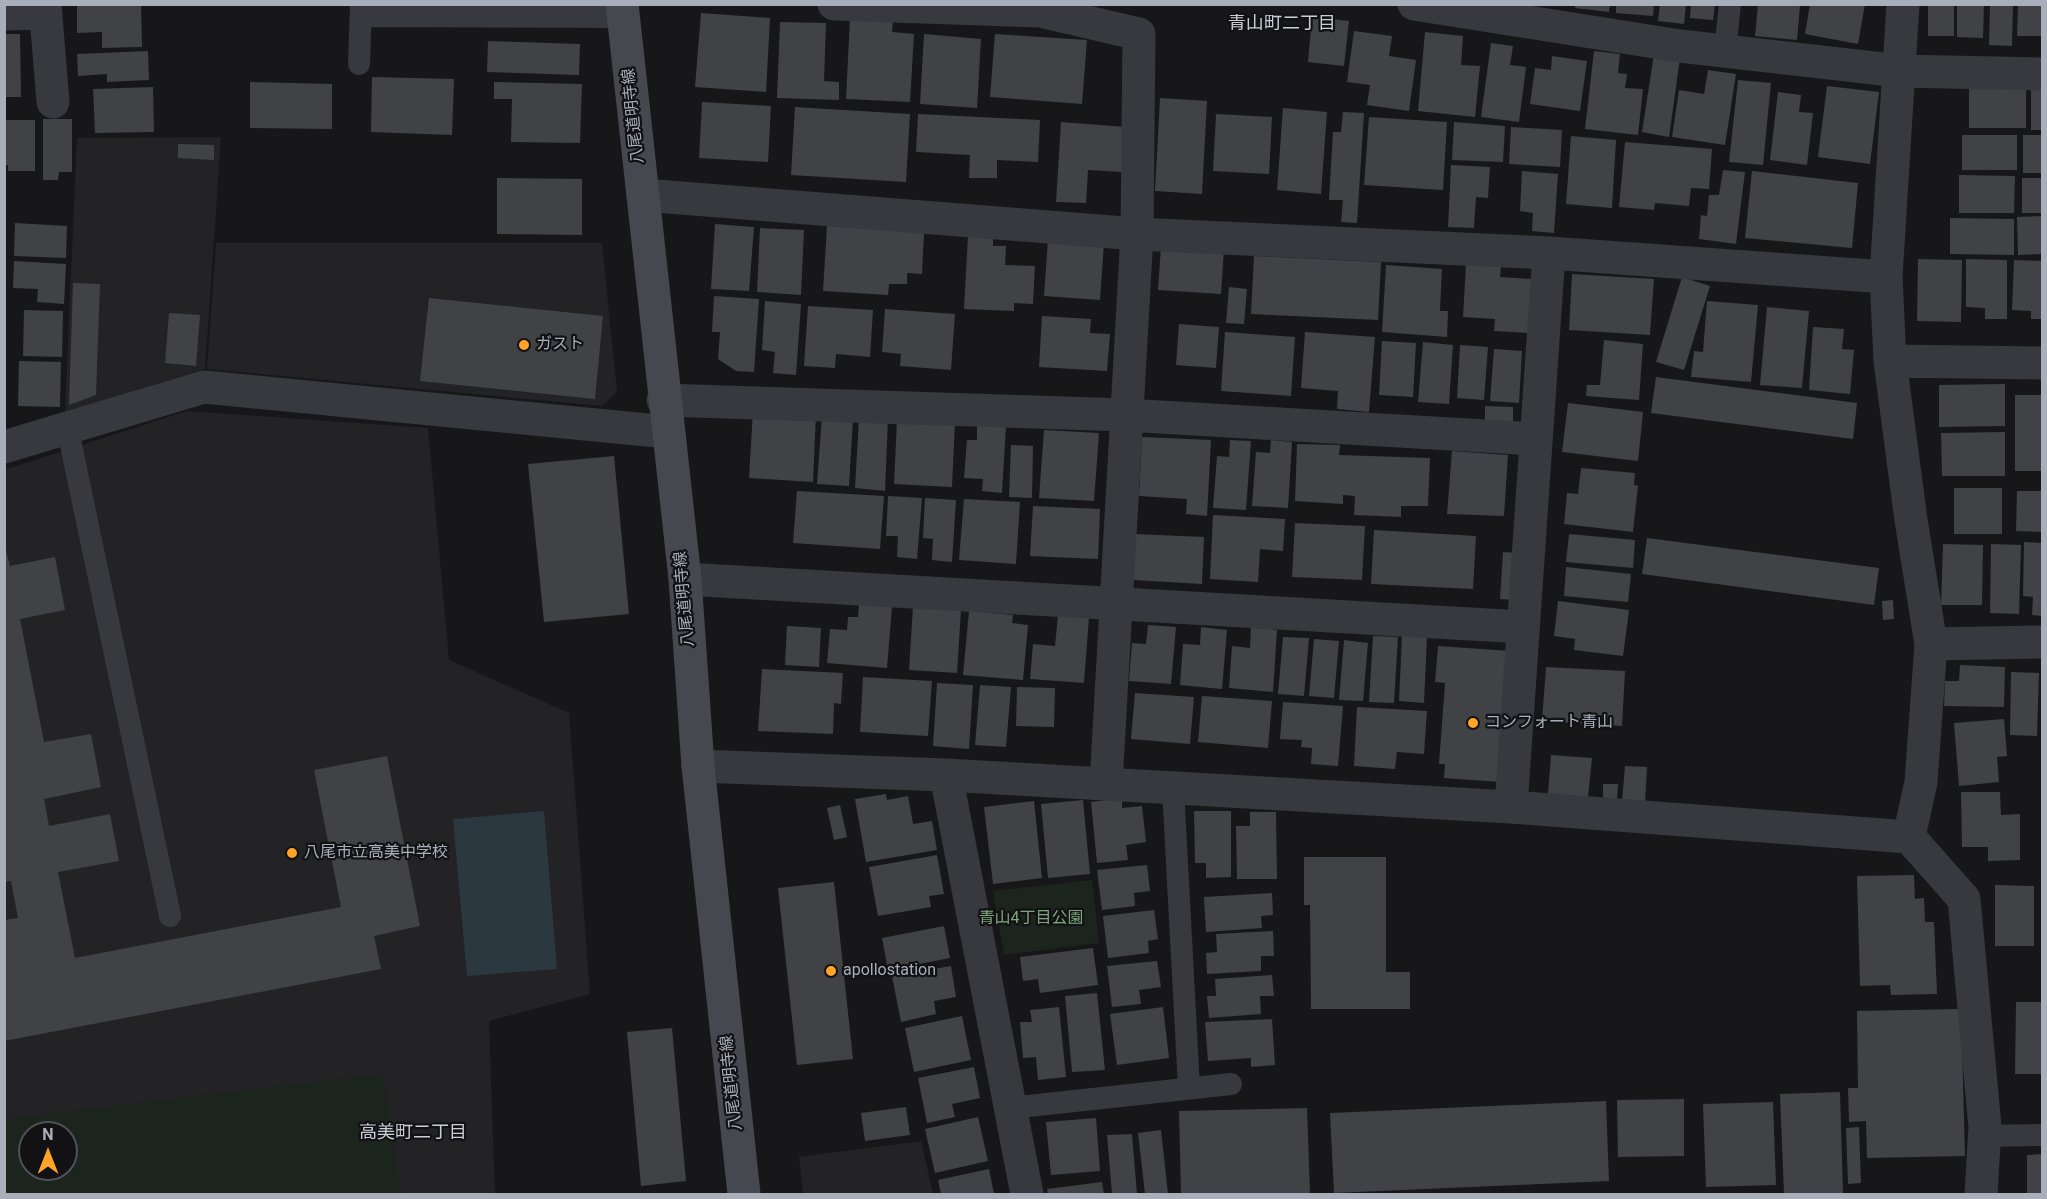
<!DOCTYPE html>
<html>
<head>
<meta charset="utf-8">
<style>
  body { margin:0 }
  #map { position:relative; width:2047px; height:1199px; overflow:hidden; background:#171719; font-family:Roboto,sans-serif }
  canvas { display:block }
  .frame { position:absolute; inset:0; border:6px solid #a8afba; pointer-events:none }
  .north { position:absolute; left:18px; top:1121px; width:60px; height:60px; box-sizing:border-box; background:#121214; border:2px solid #4e5156; border-radius:50%; rotate:0deg; font-size:16px; font-weight:700; line-height:24px; text-align:center; color:#a8afba }
  .north::after { content:''; display:block; margin:auto; width:21px; height:27px; background:#ffa429; clip-path:polygon(50% 0,100% 100%,50% 72%,0 100%) }
</style>
</head>
<body>
<div id="map">
<canvas width="2047" height="1199"></canvas>
<div class="frame"></div>
<div class="north">N</div>
</div>
<script>
const ctx = document.querySelector('canvas').getContext('2d');
ctx.lineJoin = 'round';
function paint(path, color) { ctx.fillStyle = color; ctx.fill(path, 'evenodd'); }
const toPath = rows => new Path2D(rows.map(r => 'M' + r).join(''));
function strokePath(path, color, width, dash) { ctx.strokeStyle = color; ctx.lineWidth = width; ctx.lineCap = dash ? 'butt' : 'round'; ctx.setLineDash(dash || []); ctx.stroke(path); }
function label(font, color, halo, rows, align = 'center') {
  ctx.font = font + ' Roboto,"Noto Sans JP",sans-serif'; ctx.lineWidth = 4.5; ctx.setLineDash([]); ctx.textBaseline = 'middle'; ctx.strokeStyle = halo; ctx.fillStyle = color; for (const [text, x, y, turn = 0] of rows) {
    ctx.save(); ctx.translate(x, y); ctx.rotate((+turn || 0) * Math.PI / 180); ctx.textAlign = isNaN(turn) ? turn : align; if (halo) ctx.strokeText(text, 0, 0); ctx.fillText(text, 0, 0); ctx.restore();
  }
}
const built = toPath([
  [221,137,205,369,65,412,77,138],
  [216,243,602,243,617,392,602,406,207,369],
  [187,411,428,428,449,660,569,713,590,994,489,1021,495,1194,5,1194,4,470],
  [30,1133,66,1133,66,1169,30,1169],
  [921,1141,933,1194,803,1194,799,1157]
]);
const green = toPath([
  [1092,880,1099,943,1004,955,993,891],
  [383,1074,401,1194,5,1194,5,1119],
  [30,1133,66,1133,66,1169,30,1169]
]);
const water = toPath([
  [544,811,557,969,467,976,453,819]
]);
const building = toPath([
  [1576,4,1610,4,1609,12,1575,8],
  [1616,4,1654,4,1653,16,1616,13],
  [1660,4,1686,4,1684,24,1658,21],
  [1691,4,1715,4,1713,20,1690,18],
  [1758,4,1800,6,1797,40,1755,36],
  [1810,4,1865,4,1858,44,1805,34],
  [1928,4,1954,4,1954,36,1928,36],
  [1957,4,1984,4,1983,38,1957,37],
  [1990,4,2013,4,2012,46,1989,45],
  [2018,4,2042,4,2042,36,2017,36],
  [141,5,142,47,102,48,102,32,77,33,77,6],
  [701,13,770,18,766,92,695,87],
  [1312,17,1349,21,1344,66,1308,62],
  [850,18,893,20,892,32,914,34,910,102,846,99],
  [780,22,826,23,824,81,839,82,839,100,777,98],
  [1354,31,1392,36,1389,56,1416,60,1409,111,1367,105,1370,85,1347,82],
  [1425,32,1463,36,1461,65,1480,66,1475,117,1418,111],
  [4,34,20,34,21,97,4,97],
  [924,34,981,39,977,108,920,104],
  [995,34,1087,40,1082,104,990,97],
  [488,41,580,44,579,75,487,72],
  [1491,43,1513,46,1510,65,1526,67,1519,122,1481,117],
  [148,51,149,80,107,82,107,74,78,76,77,54],
  [1594,51,1620,54,1618,73,1627,74,1625,88,1643,89,1638,135,1585,129],
  [1654,54,1680,58,1669,137,1642,132],
  [1552,56,1587,61,1580,111,1530,104,1535,68,1551,70],
  [1708,70,1736,74,1725,145,1672,137,1679,90,1704,94],
  [372,77,454,79,452,135,371,132],
  [1738,80,1771,83,1763,165,1729,162],
  [250,82,332,84,332,129,250,128],
  [494,82,582,84,580,143,511,142,512,99,494,99],
  [1827,86,1879,92,1870,164,1818,157],
  [153,87,154,132,95,133,93,89],
  [1969,87,2026,87,2026,128,1969,128],
  [2031,89,2042,89,2042,130,2031,130],
  [1778,92,1801,95,1799,112,1813,113,1807,165,1770,160],
  [1160,98,1207,101,1202,194,1155,191],
  [702,102,771,106,768,162,699,158],
  [795,107,910,114,906,182,791,175],
  [1283,108,1327,112,1321,194,1277,190],
  [1343,112,1364,113,1357,223,1341,222,1343,200,1329,200,1333,132,1341,132],
  [918,114,1040,120,1038,162,997,160,997,178,969,178,970,155,916,152],
  [1216,114,1272,117,1269,174,1213,171],
  [1369,117,1447,122,1443,190,1364,185],
  [43,119,72,119,72,172,59,172,58,180,43,180],
  [4,120,35,120,35,171,8,171,8,165,4,165],
  [1061,122,1126,127,1123,172,1088,170,1086,203,1056,202],
  [1454,122,1505,126,1503,162,1452,160],
  [1511,127,1562,130,1560,167,1509,164],
  [1962,135,2017,135,2017,170,1962,170],
  [2023,135,2042,135,2042,173,2023,173],
  [1571,136,1616,140,1612,208,1566,204],
  [1625,142,1712,149,1709,189,1691,188,1689,206,1655,203,1654,210,1619,207],
  [178,144,214,145,214,160,178,158],
  [1451,165,1490,167,1488,198,1476,197,1474,228,1448,227],
  [1723,170,1745,172,1736,244,1699,239,1701,215,1707,216,1709,195,1719,195],
  [1522,171,1558,174,1554,233,1532,231,1533,213,1520,211],
  [1752,171,1858,183,1852,248,1745,238],
  [1959,175,2015,176,2014,213,1959,213],
  [497,178,582,179,582,235,497,234],
  [2022,178,2042,178,2042,213,2022,213],
  [2042,216,2042,254,2018,255,2017,217],
  [1950,218,2014,219,2014,255,1950,254],
  [15,223,67,226,66,258,14,256],
  [715,224,754,227,749,291,711,289],
  [827,226,924,232,922,274,907,273,907,284,889,284,888,295,823,291],
  [760,228,804,230,801,295,757,292],
  [968,235,993,236,993,246,1006,246,1005,265,1035,266,1033,304,1014,303,1014,311,964,309],
  [1048,239,1104,243,1100,300,1044,296],
  [1161,246,1224,249,1221,294,1158,290],
  [1254,256,1381,262,1378,320,1251,314],
  [1918,259,1962,260,1961,322,1917,321],
  [1966,259,2007,260,2007,319,1985,319,1985,308,1966,307],
  [2014,260,2042,261,2042,319,2031,319,2031,311,2012,310],
  [14,261,66,264,64,304,37,302,38,289,13,288],
  [1466,264,1501,266,1500,277,1532,279,1529,333,1494,331,1495,319,1463,317],
  [1386,265,1442,269,1440,311,1448,311,1447,337,1382,332],
  [1572,274,1654,279,1650,335,1569,330],
  [1682,277,1710,286,1684,370,1656,362],
  [73,283,100,284,96,395,69,405],
  [1229,287,1247,289,1244,324,1226,323],
  [714,296,759,299,754,372,736,371,718,359,720,332,712,332],
  [429,298,603,316,595,399,420,381],
  [765,301,801,304,796,375,773,373,775,352,762,350],
  [1707,301,1758,305,1751,382,1691,377,1694,351,1703,352],
  [808,306,873,310,870,357,836,354,835,368,804,366],
  [1767,307,1809,311,1802,388,1760,385],
  [885,309,955,314,951,370,900,366,901,354,882,352],
  [24,310,63,311,62,357,23,356],
  [169,313,200,315,196,366,165,363],
  [1042,316,1091,319,1090,333,1110,334,1107,371,1039,367],
  [1179,324,1219,327,1216,368,1176,365],
  [1813,327,1844,329,1842,349,1854,350,1850,394,1809,390],
  [1225,332,1295,337,1291,396,1221,391],
  [1305,332,1375,337,1369,412,1337,409,1338,391,1301,388],
  [1604,340,1643,344,1639,400,1586,396,1587,385,1600,385],
  [1382,341,1416,343,1413,397,1379,395],
  [1423,342,1453,345,1449,404,1418,402],
  [1460,345,1488,347,1484,400,1457,398],
  [1494,349,1522,351,1519,403,1490,401],
  [19,361,61,362,60,407,18,406],
  [1656,377,1857,403,1853,439,1651,413],
  [2005,384,2005,426,1939,427,1939,385],
  [2015,395,2042,395,2042,471,2015,471],
  [1568,403,1643,412,1638,461,1562,452],
  [1485,406,1513,407,1513,423,1485,422],
  [753,410,816,414,813,482,749,478],
  [822,416,853,418,849,486,817,484],
  [859,418,888,419,885,491,855,488],
  [897,420,955,422,952,487,894,484],
  [977,425,1006,426,1002,493,982,491,983,479,964,478,967,440,977,440],
  [1044,430,1099,433,1094,501,1039,498],
  [2005,432,2005,476,1942,476,1941,433],
  [1142,437,1211,440,1207,516,1186,514,1187,499,1139,496],
  [1230,440,1251,441,1246,510,1213,508,1217,456,1229,457],
  [1271,440,1292,442,1288,508,1252,506,1256,452,1270,453],
  [1297,444,1340,445,1339,455,1430,458,1428,506,1401,506,1401,517,1354,515,1355,496,1343,495,1343,504,1295,501],
  [1011,445,1033,446,1032,498,1009,497],
  [1452,451,1508,455,1504,516,1447,514],
  [614,456,629,614,544,622,528,464],
  [1581,468,1635,473,1634,485,1638,486,1633,532,1564,524,1567,493,1578,494],
  [1954,488,2002,488,2002,534,1954,534],
  [797,491,884,496,880,549,793,543],
  [2017,491,2042,491,2042,532,2016,531],
  [888,496,922,498,917,559,897,557,898,536,886,536],
  [925,498,956,500,952,562,932,560,933,539,923,538],
  [964,499,1020,502,1016,564,959,560],
  [1033,506,1100,509,1098,559,1030,556],
  [1213,515,1285,519,1283,551,1260,549,1258,582,1210,579],
  [1295,523,1365,526,1362,580,1292,577],
  [1374,530,1476,536,1473,589,1371,584],
  [1135,534,1204,537,1202,584,1133,580],
  [1569,534,1635,540,1633,568,1566,562],
  [1647,538,1879,568,1874,605,1642,574],
  [2024,542,2042,543,2042,616,2032,615,2033,597,2023,596],
  [4,543,10,566,55,557,65,610,20,619,44,742,91,734,101,787,44,799,49,826,110,814,119,861,58,872,75,958,341,907,314,770,387,756,420,926,374,936,381,969,4,1041,4,920,18,918,11,881,4,882],
  [1943,544,1983,545,1982,605,1941,605],
  [1991,544,2021,545,2019,614,1990,613],
  [1503,552,1519,553,1516,600,1500,599],
  [1566,567,1631,574,1628,602,1564,596],
  [1893,600,1894,619,1883,620,1882,601],
  [1558,601,1629,610,1623,656,1574,650,1575,639,1554,636],
  [859,604,892,607,887,668,827,663,830,629,847,630,848,617,858,617],
  [913,607,961,610,957,673,909,670],
  [969,611,1013,615,1012,623,1028,625,1023,680,963,675],
  [1058,615,1089,617,1084,683,1030,679,1033,644,1055,646],
  [1148,625,1176,627,1171,684,1129,681,1132,643,1146,644],
  [787,626,821,628,819,667,785,665],
  [1201,627,1227,630,1222,689,1180,685,1183,644,1200,645],
  [1251,627,1277,630,1273,692,1229,688,1232,646,1250,648],
  [1373,636,1398,637,1394,703,1369,702],
  [1402,636,1427,637,1424,703,1399,701],
  [1283,637,1309,638,1304,696,1278,694],
  [1314,639,1339,641,1334,698,1309,696],
  [1344,640,1368,643,1363,701,1339,700],
  [1438,646,1510,651,1500,782,1444,778,1445,764,1439,764,1445,683,1435,682],
  [1960,665,2005,667,2004,707,1944,706,1945,681,1959,681],
  [1546,667,1625,671,1622,726,1542,721],
  [762,669,843,673,841,704,834,703,833,734,758,731],
  [2011,672,2039,673,2037,736,2010,735],
  [863,677,932,681,928,736,860,732],
  [937,683,973,685,969,749,933,746],
  [980,685,1011,687,1006,747,975,745],
  [1017,687,1055,688,1054,727,1016,726],
  [1135,693,1194,697,1190,744,1131,739],
  [1202,696,1272,701,1268,748,1198,742],
  [1283,702,1343,706,1338,766,1311,764,1312,748,1301,747,1302,740,1280,739],
  [1357,707,1427,711,1424,754,1397,752,1395,769,1354,766],
  [2004,719,2007,756,1997,757,1999,782,1959,786,1954,723],
  [1551,755,1592,758,1588,797,1548,794],
  [1625,766,1647,767,1645,803,1622,802],
  [1603,784,1618,784,1617,800,1603,799],
  [1961,792,2000,792,2001,815,2020,814,2020,860,1988,861,1988,847,1962,847],
  [886,794,887,800,908,796,913,824,932,821,937,850,866,862,855,799],
  [1122,798,1122,808,1142,806,1146,842,1126,845,1128,860,1097,863,1091,802],
  [1083,800,1090,874,1048,878,1041,804],
  [1034,801,1042,878,993,884,984,807],
  [840,805,847,837,834,840,827,808],
  [1194,811,1231,811,1231,877,1206,878,1206,863,1195,863],
  [1250,812,1276,812,1277,879,1237,879,1236,826,1250,826],
  [937,855,944,894,929,896,931,907,878,916,869,867],
  [1304,857,1386,857,1386,972,1410,972,1410,1009,1311,1009,1310,905,1304,905],
  [1147,865,1150,891,1134,893,1135,906,1102,910,1097,870],
  [1914,875,1915,899,1924,898,1925,922,1934,922,1937,994,1891,995,1890,985,1860,986,1857,876],
  [834,882,853,1059,797,1065,778,888],
  [1995,885,2034,886,2034,946,1995,946],
  [1272,893,1273,915,1261,916,1262,928,1206,932,1204,897],
  [1154,910,1158,939,1148,941,1149,953,1108,958,1103,916],
  [944,926,950,958,888,970,882,938],
  [1273,931,1274,956,1261,956,1261,971,1207,974,1206,953,1217,952,1216,934],
  [1093,948,1098,985,1040,993,1038,979,1023,981,1020,957],
  [1157,961,1161,987,1139,990,1141,1004,1112,1007,1107,966],
  [951,966,956,997,934,1001,936,1014,901,1022,892,976],
  [1272,975,1274,996,1260,996,1261,1014,1209,1018,1207,996,1216,996,1215,979],
  [1097,993,1105,1070,1072,1072,1065,996],
  [2016,1002,2042,1002,2042,1074,2015,1074],
  [1059,1007,1066,1077,1038,1080,1036,1057,1023,1058,1020,1022,1032,1022,1030,1010],
  [1163,1007,1169,1058,1117,1065,1110,1014],
  [1961,1009,1965,1156,1867,1158,1866,1121,1849,1122,1848,1088,1858,1088,1857,1011],
  [962,1016,971,1060,914,1072,905,1028],
  [1272,1019,1275,1065,1251,1067,1251,1058,1208,1061,1205,1022],
  [672,1028,686,1181,641,1186,627,1032],
  [974,1067,980,1098,952,1104,955,1117,927,1123,918,1078],
  [1840,1092,1843,1194,1784,1194,1780,1094],
  [1684,1099,1684,1156,1618,1157,1617,1100],
  [1606,1101,1609,1181,1334,1193,1330,1113],
  [1773,1102,1776,1185,1706,1187,1703,1104],
  [906,1107,910,1135,865,1141,861,1113],
  [1307,1108,1310,1194,1181,1194,1179,1111],
  [978,1117,988,1161,935,1173,925,1129],
  [1096,1118,1100,1171,1051,1175,1046,1122],
  [1859,1127,1861,1183,1848,1184,1846,1128],
  [1161,1130,1168,1194,1145,1194,1138,1133],
  [1132,1134,1137,1194,1112,1194,1107,1135],
  [2042,1154,2042,1194,2027,1194,2027,1155],
  [989,1169,994,1194,941,1194,938,1180],
  [1102,1182,1104,1194,1048,1194,1047,1189]
]);
const service = toPath([
  [361,16,624,17],
  [1725,51,1730,4],
  [359,64,361,4],
  [67,426,170,916],
  [1173,788,1189,1088],
  [1010,1108,1231,1084],
  [1984,1136,2042,1135]
]);
const minor = toPath([
  [45,4,53,102],
  [834,4,1040,11,1139,34,1137,234,1106,784],
  [1414,4,1680,46,1900,71,2042,74],
  [1903,4,1886,277,1890,361,1911,520,1931,644,1921,782,1909,837],
  [4,14,46,13],
  [643,195,1137,234,1549,253,1886,277],
  [1890,361,2042,363],
  [663,400,1126,415,1536,439],
  [4,447,204,387,668,432],
  [685,579,1523,627],
  [1931,644,2042,642],
  [698,766,946,775,1511,807,1909,837,1964,899,1985,1127,1981,1194],
  [946,775,1027,1194],
  [1511,807,1549,253]
]);
const secondary = toPath([
  [622,4,685,579,698,766,744,1194]
]);
const markers = [
  [524,345,6,"#ffa429"],
  [1473,723,6,"#ffa429"],
  [292,853,6,"#ffa429"],
  [831,971,6,"#ffa429"]
];
const streetNames = [
  ["八尾道明寺線",634,116,-96],
  ["八尾道明寺線",685,599,-95],
  ["八尾道明寺線",732,1083,-96]
];
const poiNames = [
  ["ガスト",536,345],
  ["コンフォート青山",1485,723],
  ["八尾市立高美中学校",304,853],
  ["apollostation",843,971]
];
const parkNames = [
  ["青山4丁目公園",1031,919]
];
const neighbourhoodNames = [
  ["青山町二丁目",1282,24],
  ["高美町二丁目",413,1133]
];
paint(built, '#232326');
paint(green, '#1c251d');
paint(water, '#2b383f');
paint(building, '#414246');
strokePath(service, '#37393f', 22);
strokePath(minor, '#37393f', 33);
strokePath(secondary, '#45484f', 33);
for (const [x, y, r, color] of markers) { const dot = new Path2D(); dot.arc(x, y, r, 0, 2 * Math.PI); ctx.fillStyle = color; ctx.fill(dot); strokePath(dot, '#121214', 2); }
label('16px', '#a8afba', '#121214', streetNames);
label('16px', '#a8afba', '#121214', poiNames, 'left');
label('16px', '#7ea77d', '#121214', parkNames);
label('18px', '#c9ced6', '#121214', neighbourhoodNames);
</script>
</body>
</html>
